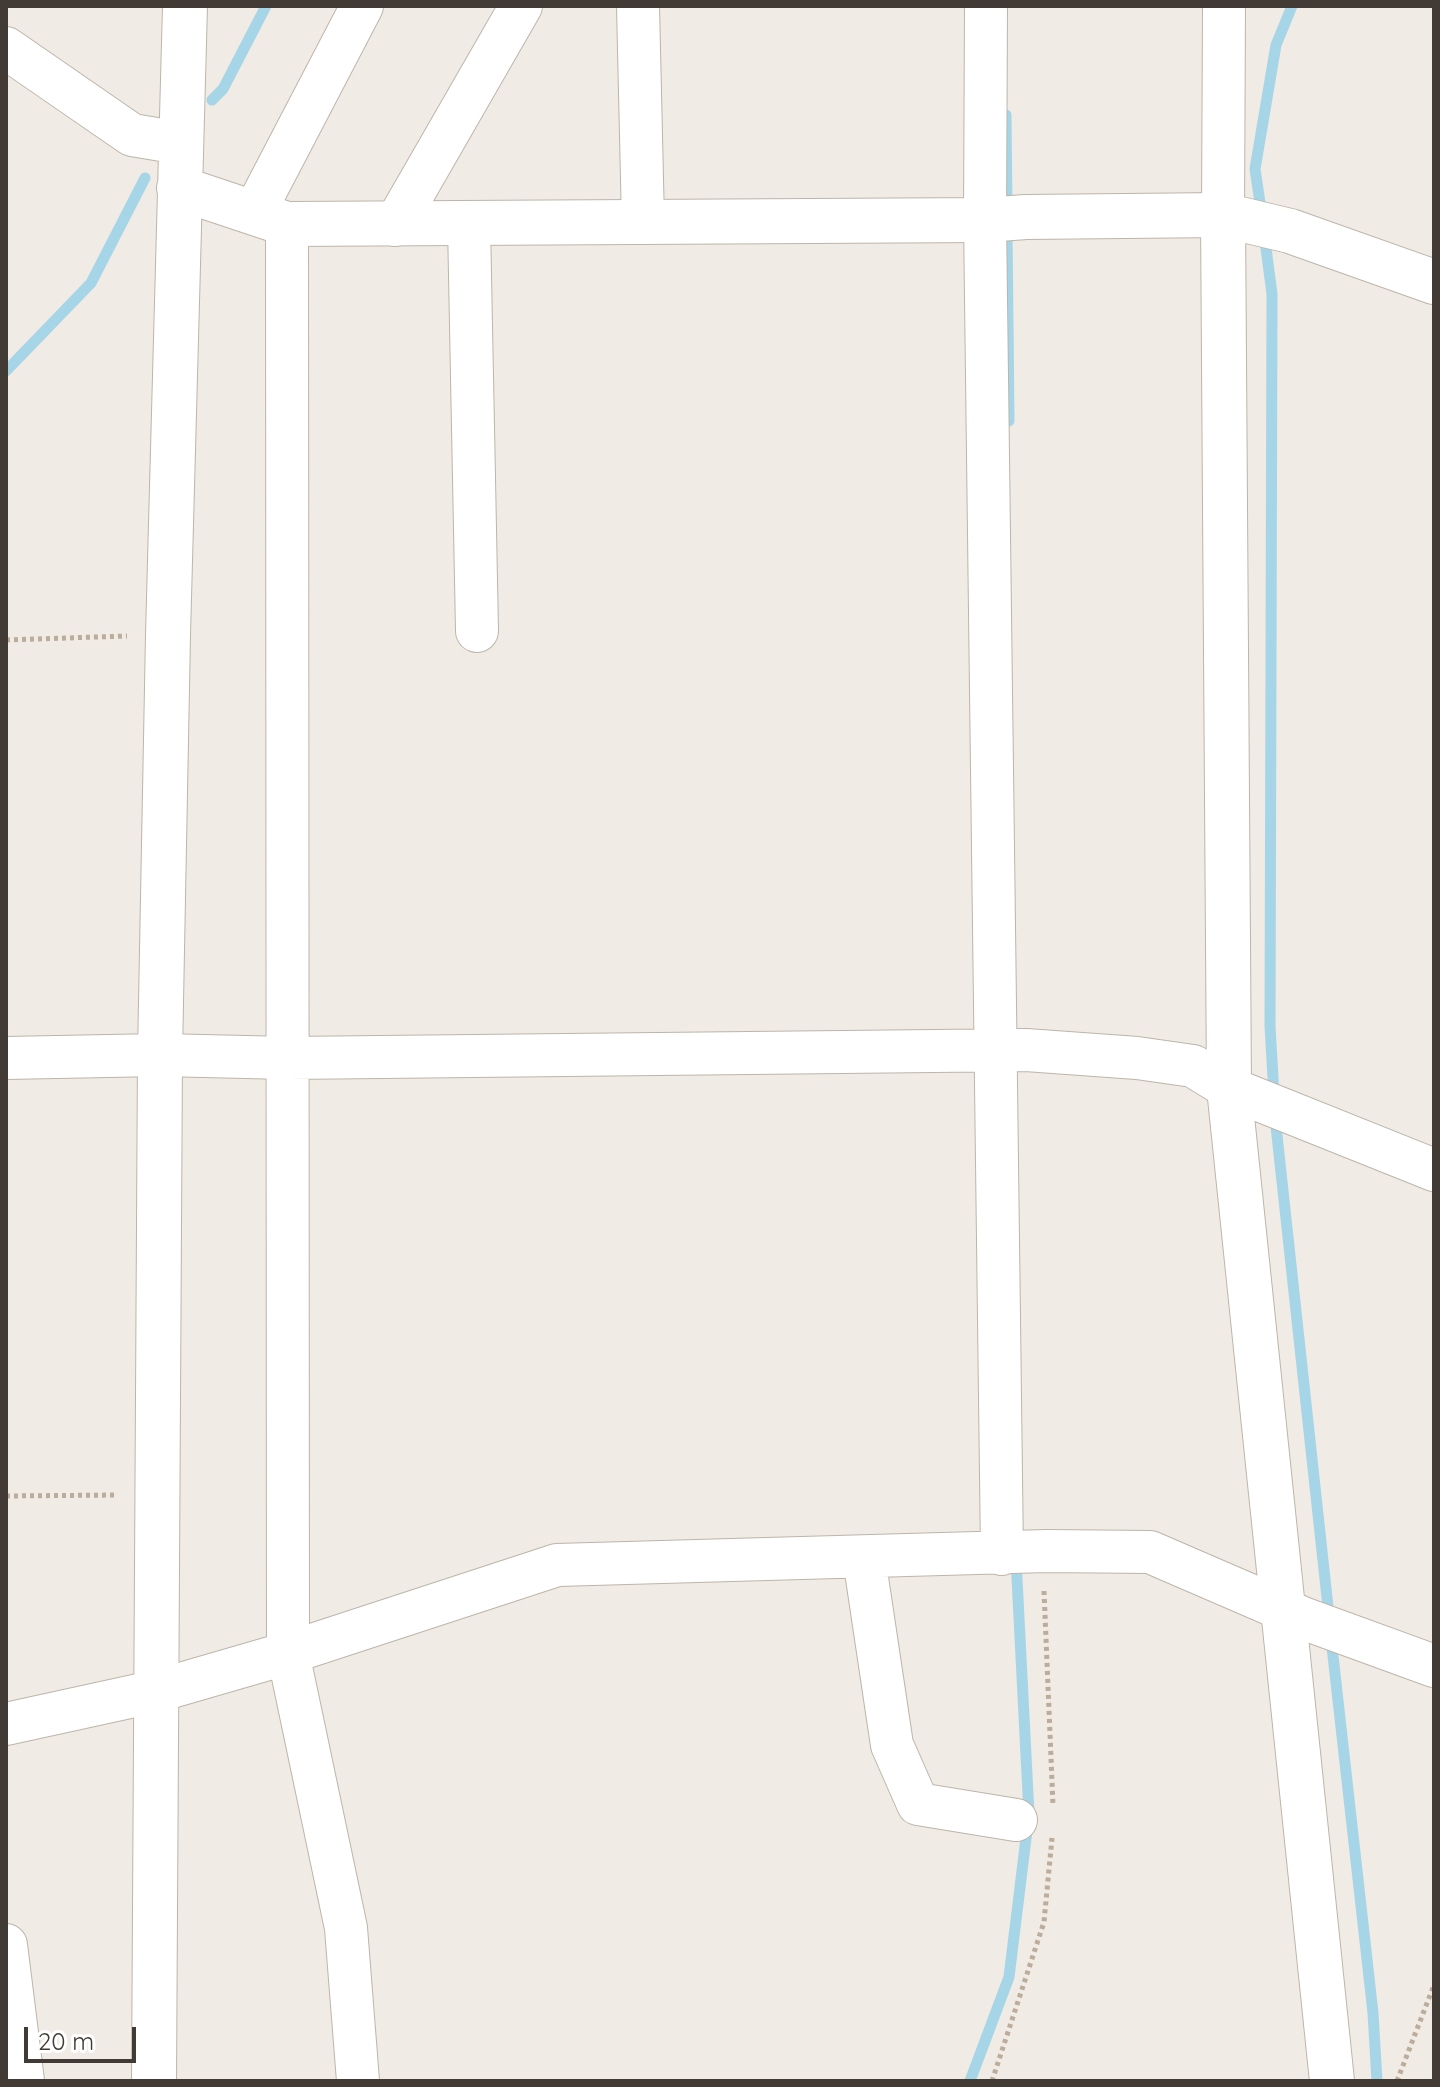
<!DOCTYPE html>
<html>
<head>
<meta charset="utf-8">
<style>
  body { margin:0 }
  #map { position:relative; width:1440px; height:2087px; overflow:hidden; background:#f0ebe4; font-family:Quicksand,sans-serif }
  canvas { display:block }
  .frame { position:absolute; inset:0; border:8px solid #423b35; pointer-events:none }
  .scale { position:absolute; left:24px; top:2027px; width:112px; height:36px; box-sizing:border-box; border:4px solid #423b35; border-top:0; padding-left:10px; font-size:24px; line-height:28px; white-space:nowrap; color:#423b35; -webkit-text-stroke:6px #fff; paint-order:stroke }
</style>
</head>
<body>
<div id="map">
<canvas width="1440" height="2087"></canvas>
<div class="frame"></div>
<div class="scale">20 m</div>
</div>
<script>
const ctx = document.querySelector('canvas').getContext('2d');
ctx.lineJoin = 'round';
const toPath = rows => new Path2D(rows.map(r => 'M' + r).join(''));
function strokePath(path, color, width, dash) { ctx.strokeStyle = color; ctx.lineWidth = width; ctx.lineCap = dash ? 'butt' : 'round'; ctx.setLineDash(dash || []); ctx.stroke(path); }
const stream = toPath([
  [212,100,223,89,266,6],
  [1006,115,1007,209],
  [1262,216,1255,169,1276,45,1292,6],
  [1007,227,1009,421],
  [1264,233,1272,294,1270,1026,1274,1095],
  [6,371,91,283,145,178],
  [1275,1117,1329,1616],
  [1331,1638,1373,2013,1377,2081],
  [970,2081,1009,1977,1029,1814,1016,1559]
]);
const path = toPath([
  [6,640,127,636],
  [6,1496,117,1495],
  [1044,1591,1053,1805],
  [992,2081,1044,1922,1052,1838],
  [1397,2081,1434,1985]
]);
const minor = toPath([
  [638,6,643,222],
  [986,6,985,220,1002,1554],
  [6,48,132,135,180,143],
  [254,213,362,6],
  [1223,215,1224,6],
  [287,224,288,1653,346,1928,358,2081],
  [469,224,477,631],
  [395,225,521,6],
  [6,1058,160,1055,289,1058,1026,1050,1137,1058,1193,1066,1229,1088,1434,1170],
  [864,1558,892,1745,918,1804,1016,1820],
  [6,1724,157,1691,288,1653,557,1565,1047,1551,1150,1552,1305,1619,1434,1666],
  [6,1945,23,2081]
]);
const tertiary = toPath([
  [179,188,287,224,985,220,1026,217,1223,215,1290,231,1434,282],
  [1223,215,1229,1088,1332,2081],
  [154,2081,160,1055,168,635,185,6]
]);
strokePath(stream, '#a6d5e8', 11);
strokePath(minor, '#bdb5ab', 44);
strokePath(tertiary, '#bdb5ab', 46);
strokePath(path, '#bbac9b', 5, [4, 4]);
strokePath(minor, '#fff', 42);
strokePath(tertiary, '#fff', 44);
</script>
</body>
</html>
